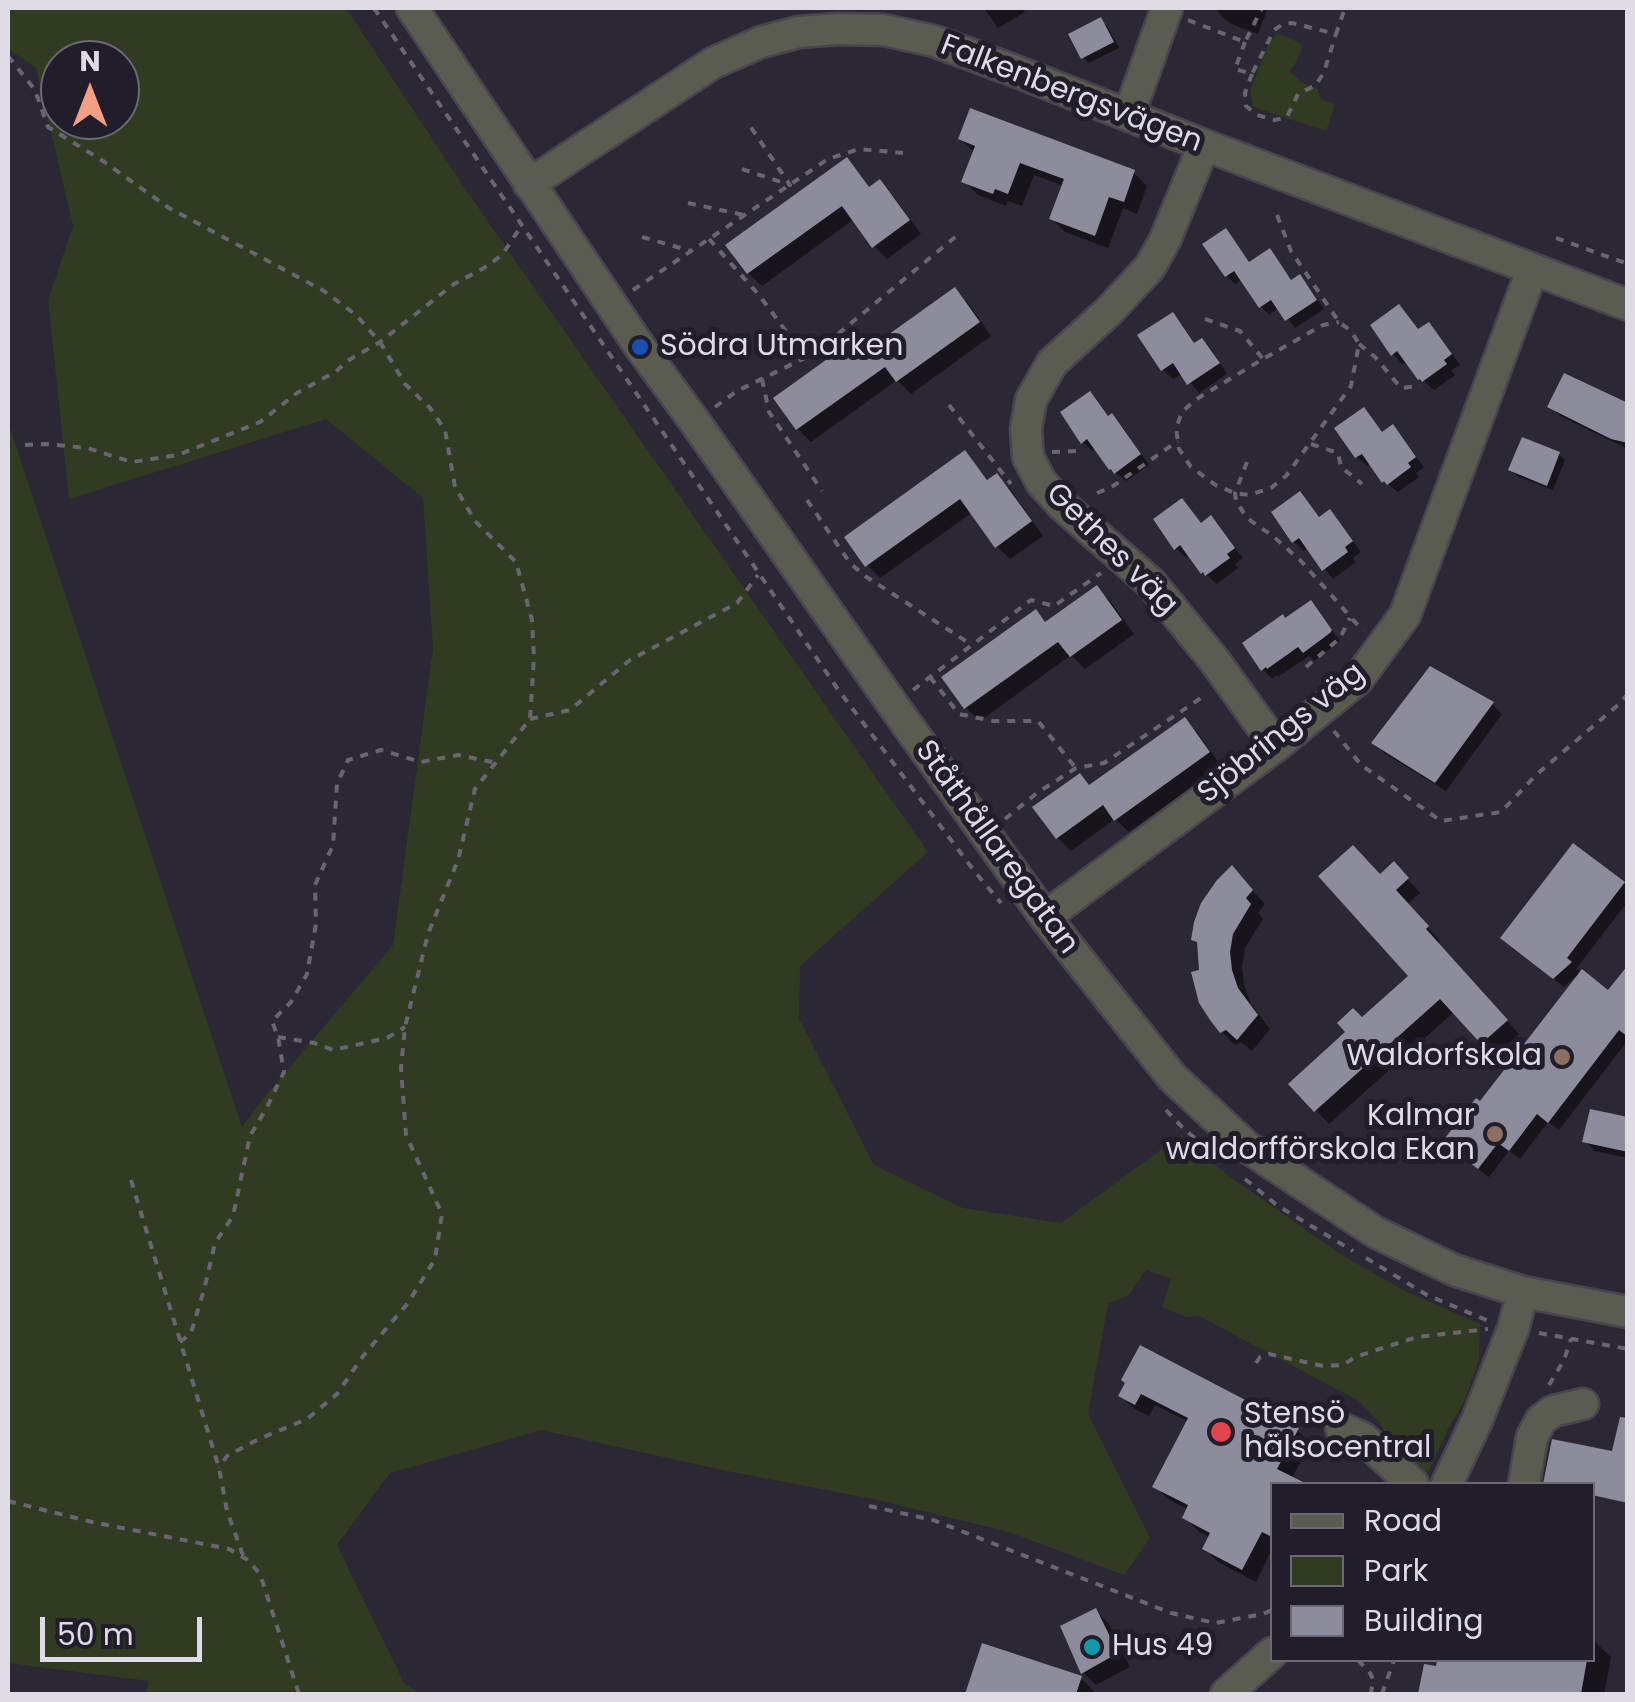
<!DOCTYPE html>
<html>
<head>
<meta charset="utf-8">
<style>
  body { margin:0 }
  #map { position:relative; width:1635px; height:1702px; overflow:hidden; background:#2b2734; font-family:Poppins,sans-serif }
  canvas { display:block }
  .frame { position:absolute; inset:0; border:10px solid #dedbe4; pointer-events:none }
  .legend { position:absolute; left:1270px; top:1482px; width:325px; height:180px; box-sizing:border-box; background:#221d2a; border:2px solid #6d6974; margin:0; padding:12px 18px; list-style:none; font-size:30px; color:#dedbe4 }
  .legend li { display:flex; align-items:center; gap:20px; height:50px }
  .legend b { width:50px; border:2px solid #6d6974 }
  .north { position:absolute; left:40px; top:40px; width:100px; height:100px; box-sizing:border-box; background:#221d2a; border:2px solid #6d6974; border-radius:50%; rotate:0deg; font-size:28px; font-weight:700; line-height:40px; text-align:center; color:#dedbe4 }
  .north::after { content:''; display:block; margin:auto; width:35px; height:45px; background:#f39f83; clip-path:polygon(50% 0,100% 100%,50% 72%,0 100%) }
  .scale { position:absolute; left:40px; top:1617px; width:162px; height:45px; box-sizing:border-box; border:5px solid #dedbe4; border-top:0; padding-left:12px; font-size:30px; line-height:35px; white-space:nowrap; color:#dedbe4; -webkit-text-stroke:8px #221d2a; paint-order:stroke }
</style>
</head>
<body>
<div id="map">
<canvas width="1635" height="1702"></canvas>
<div class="frame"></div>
<ul class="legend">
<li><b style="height:12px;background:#595c4f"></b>Road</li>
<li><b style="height:28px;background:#303b22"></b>Park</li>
<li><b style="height:28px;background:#8d8c9c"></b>Building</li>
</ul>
<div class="north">N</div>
<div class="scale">50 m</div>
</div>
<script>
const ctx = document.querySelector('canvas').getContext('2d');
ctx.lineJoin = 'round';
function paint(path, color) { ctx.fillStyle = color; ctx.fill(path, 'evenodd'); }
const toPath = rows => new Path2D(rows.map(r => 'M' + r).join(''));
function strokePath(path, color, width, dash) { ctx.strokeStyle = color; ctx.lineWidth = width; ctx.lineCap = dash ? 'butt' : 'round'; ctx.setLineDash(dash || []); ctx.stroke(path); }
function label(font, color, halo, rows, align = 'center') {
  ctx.font = font + ' Poppins,sans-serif'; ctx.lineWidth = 10; ctx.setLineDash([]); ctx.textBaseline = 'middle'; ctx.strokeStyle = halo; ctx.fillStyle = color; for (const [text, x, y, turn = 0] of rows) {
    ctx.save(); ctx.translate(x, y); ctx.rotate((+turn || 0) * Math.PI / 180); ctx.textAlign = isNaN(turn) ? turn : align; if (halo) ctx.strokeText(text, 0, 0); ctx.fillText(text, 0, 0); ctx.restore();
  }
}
const green = toPath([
  [8,8,346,8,466,190,928,852,800,966,799,1018,874,1165,963,1208,1061,1223,1181,1135,1226,1174,1342,1255,1405,1291,1480,1324,1479,1360,1464,1402,1448,1429,1426,1477,1401,1460,1379,1422,1359,1401,1199,1316,1186,1317,1162,1307,1171,1279,1146,1270,1129,1295,1108,1304,1088,1414,1150,1538,1124,1575,1009,1532,873,1499,722,1470,541,1430,390,1473,337,1545,404,1683,421,1694,146,1694,149,1681,8,1663,8,422,242,1127,262,1100,393,945,433,649,423,498,326,419,69,499,48,300,73,226,36,68,8,49],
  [60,60,120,60,120,120,60,120],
  [1278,33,1300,43,1303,47,1294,66,1289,70,1302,83,1318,89,1321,99,1335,105,1326,131,1253,107,1250,91,1269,42]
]);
const shadow = toPath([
  [984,8,1022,8,1025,12,998,28],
  [1216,8,1268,8,1258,34,1229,23,1216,10],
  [1101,20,1107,26,1119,48,1089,63,1083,57],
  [961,139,1134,173,1147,186,1137,214,1123,208,1108,248,1065,232,1052,219,1064,186,1034,175,1022,206,1008,201,1006,206,978,195,964,181,975,153],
  [847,160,871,189,880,182,893,196,921,234,887,259,874,246,854,219,762,286,748,273],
  [1226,231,1251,264,1270,251,1293,282,1300,277,1308,286,1324,309,1295,328,1279,308,1269,315,1261,306,1243,279,1235,284,1227,276],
  [954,290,968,303,991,336,911,394,897,380,811,442,798,429,862,338,873,349],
  [1172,315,1182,324,1195,345,1202,341,1212,350,1227,374,1199,393,1183,373,1173,379,1163,370,1140,336],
  [1419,331,1438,334,1460,365,1451,370,1455,375,1434,390,1420,378,1407,361,1402,364,1393,354],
  [1090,394,1110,418,1112,417,1122,426,1149,465,1126,481,1111,469,1096,448,1092,451,1083,442],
  [1550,406,1628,406,1628,449,1560,416],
  [1363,410,1383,434,1393,428,1424,467,1416,473,1419,477,1398,492,1384,481,1372,463,1367,466,1357,457,1338,428],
  [965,453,989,481,996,476,1010,489,1043,536,1010,559,997,546,973,512,880,578,867,565],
  [1559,454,1565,460,1553,490,1517,476,1511,470],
  [1300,494,1320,519,1339,522,1361,552,1353,558,1356,562,1333,579,1308,548,1304,551,1294,542,1274,513],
  [1211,519,1243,558,1235,564,1238,568,1217,584,1203,572,1190,554,1186,558,1176,548],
  [1097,588,1110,601,1134,634,1085,669,1071,655,980,721,966,708,945,678,1036,612,1047,624],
  [1311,603,1340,641,1314,661,1309,656,1278,677,1277,675,1272,679,1263,669,1286,621],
  [1430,670,1492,704,1502,714,1446,791,1384,753,1375,743],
  [1185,720,1198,733,1221,766,1129,832,1115,819,1071,851,1057,837,1091,787],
  [1380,877,1407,878,1420,893,1407,904,1440,941,1438,944,1519,1034,1496,1055,1455,1011,1329,1124,1316,1110,1362,1020,1411,976],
  [1245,882,1265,904,1258,913,1263,919,1245,948,1242,966,1244,985,1251,1004,1270,1029,1252,1051,1241,1042,1235,1045,1222,1032,1202,972,1200,946,1194,939],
  [1624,884,1628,888,1628,901,1576,969,1609,993,1628,969,1628,1040,1559,1130,1548,1122,1520,1159,1509,1151,1489,1177,1455,1152,1481,1105,1577,979,1575,977,1564,987,1513,947],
  [1628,1120,1628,1158,1595,1151,1585,1141],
  [1128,1384,1297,1430,1310,1443,1291,1480,1295,1484,1272,1484,1272,1549,1256,1582,1218,1562,1205,1549,1211,1538,1198,1531,1185,1517,1189,1510,1168,1499,1155,1486,1189,1422,1155,1405,1149,1416,1135,1409,1121,1396],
  [1096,1611,1109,1624,1130,1667,1096,1685,1083,1672],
  [1592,1639,1611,1657,1604,1694,1421,1694,1426,1667,1438,1669,1440,1660,1592,1660],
  [984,1646,1080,1678,1094,1691,1093,1694,968,1694]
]);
const building = toPath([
  [1101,17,1114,42,1081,59,1068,34],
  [970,108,1135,170,1124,202,1109,197,1095,236,1049,219,1064,179,1020,163,1008,194,995,189,993,194,961,182,975,146,958,139],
  [847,157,869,187,880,179,910,220,872,248,842,206,747,274,725,245],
  [1226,228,1249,262,1270,248,1291,280,1300,274,1317,300,1285,321,1271,300,1259,308,1234,271,1225,277,1202,244],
  [955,287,980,322,896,382,885,367,796,430,773,398,862,334,871,347],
  [1399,304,1418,329,1429,322,1452,354,1444,360,1447,364,1422,382,1420,379,1418,380,1397,351,1391,356,1370,325],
  [1173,312,1194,343,1202,338,1220,363,1187,385,1173,363,1161,371,1137,335],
  [1564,373,1628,403,1628,443,1611,439,1547,407],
  [1090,391,1108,416,1112,413,1141,454,1114,474,1111,469,1109,470,1087,439,1081,444,1060,412],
  [1364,407,1382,432,1393,424,1416,457,1408,463,1411,467,1387,485,1384,481,1382,483,1362,454,1355,458,1334,428],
  [1522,437,1560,452,1547,486,1508,470],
  [965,450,987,480,997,473,1032,521,995,548,960,499,865,567,844,537],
  [1300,491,1319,517,1330,509,1353,541,1345,547,1348,552,1322,571,1299,538,1292,543,1271,512],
  [1182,498,1201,523,1211,515,1235,548,1227,554,1230,558,1205,576,1203,572,1201,574,1180,545,1174,550,1153,519],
  [1097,585,1122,620,1070,657,1058,642,964,709,941,677,1036,609,1045,622],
  [1311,600,1332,630,1330,633,1303,653,1298,647,1267,669,1266,667,1261,671,1242,643,1283,614,1285,618],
  [1430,666,1494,702,1435,783,1371,743],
  [1185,717,1210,752,1114,821,1103,805,1056,839,1032,807,1080,773,1089,785],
  [1573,843,1625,882,1567,958,1572,962,1553,979,1500,938],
  [1353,845,1380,874,1394,861,1409,878,1396,890,1429,926,1426,929,1508,1020,1481,1044,1440,999,1314,1112,1288,1084,1345,1032,1337,1023,1353,1008,1362,1017,1408,976,1318,876],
  [1232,865,1253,890,1246,898,1251,904,1233,934,1230,952,1232,970,1238,988,1258,1015,1237,1040,1226,1030,1220,1033,1210,1020,1199,1003,1191,972,1199,970,1197,942,1191,940,1194,922,1201,903,1217,880],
  [1628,965,1628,1037,1619,1030,1548,1123,1537,1114,1509,1151,1498,1143,1478,1169,1442,1142,1476,1098,1480,1101,1582,969,1608,990],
  [1590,1109,1628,1117,1628,1152,1582,1142],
  [1140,1345,1299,1428,1277,1469,1307,1484,1272,1484,1272,1537,1262,1532,1242,1570,1202,1549,1210,1533,1182,1518,1188,1505,1152,1487,1188,1418,1141,1394,1135,1405,1118,1396,1125,1383,1121,1380],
  [1620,1417,1628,1418,1628,1503,1592,1495,1592,1484,1543,1484,1552,1439,1612,1451],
  [1096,1608,1118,1653,1081,1674,1060,1626],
  [982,1643,1082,1676,1076,1694,965,1694],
  [1437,1660,1587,1660,1581,1694,1418,1694,1424,1664,1436,1666]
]);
const path = toPath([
  [374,8,837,688,975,872,1001,903],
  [1188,20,1245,42,1262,8],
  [1245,42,1235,69,1252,74,1274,30,1283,24,1292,23,1336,34,1345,8],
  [8,56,35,90,48,127,103,161,169,208,324,291,356,315,380,342,405,384,430,408,445,430,455,487,475,521,516,562,532,620,534,658,530,719,475,789,458,860,428,934,405,1027,401,1068,406,1135,442,1214,435,1259,408,1303,363,1356,337,1394,307,1419,259,1439,227,1456,219,1468],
  [1252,74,1245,93,1246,106,1257,115,1275,120,1287,117,1298,94,1316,85,1324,72,1336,34],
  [742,169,790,185,748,123],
  [688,203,744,215],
  [1277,215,1291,251,1339,322,1351,331,1359,344,1351,386,1286,476,1271,488,1249,495,1235,493,1217,486,1191,467,1179,449,1176,428,1182,412,1195,400,1263,359,1323,325,1339,322],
  [642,237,691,251],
  [1556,238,1628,264],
  [709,239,759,295,806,358],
  [633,290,828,159,859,149,903,153],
  [1205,319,1240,331,1263,359],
  [1359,344,1375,357,1401,388,1420,386],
  [762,379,769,412,822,491],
  [949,405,1011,484],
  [715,407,737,391,815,353,960,233],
  [1311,444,1338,453,1341,467,1362,484],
  [25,445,46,444,87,448,132,462,178,455,260,422,297,393,335,372,349,360,380,342,454,284,484,268,502,255,522,225],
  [1052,452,1078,451],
  [1247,462,1235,493,1236,501,1247,518,1274,537,1301,561,1363,631],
  [1097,493,1113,486,1178,441],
  [807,500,850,563,865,576,972,645],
  [1306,667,1340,638,1350,618],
  [930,677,959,714,993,721,1038,721,1075,767],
  [913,690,1031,600,1054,606,1101,573],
  [530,719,570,710,630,660,737,603,758,575],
  [1334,731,1361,765,1441,821,1501,812,1536,775,1618,705,1628,694],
  [1005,819,1037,793,1076,768,1104,763,1207,694],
  [278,1037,314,1043,333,1050,387,1038,405,1027],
  [1166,1110,1183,1128,1210,1151],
  [1245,1179,1278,1206,1353,1251],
  [131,1180,219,1468,227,1511,244,1558],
  [1366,1258,1427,1295,1491,1322],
  [1539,1333,1628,1349],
  [180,1342,191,1333,204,1290,215,1243,233,1216,250,1136,267,1107,284,1072,278,1037,272,1021,291,1002,307,974,316,924,315,885,333,845,337,784,348,760,381,750,421,762,458,755,497,763],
  [1256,1363,1260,1357,1269,1354,1323,1366,1343,1365,1355,1357,1417,1337,1488,1329],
  [1549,1385,1564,1360,1571,1339],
  [8,1501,92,1522,229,1549,248,1560,260,1574,299,1694],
  [869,1506,933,1520,1171,1613,1215,1623,1263,1614,1272,1610],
  [1358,1660,1370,1673,1373,1679,1371,1694],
  [1382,1694,1394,1660]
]);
const minor = toPath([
  [412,8,640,347,695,422,893,705,1045,917,1172,1077,1247,1147,1375,1232,1454,1270,1523,1292,1628,1312],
  [1129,114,1167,8],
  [1204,145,1165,240,1150,267,1109,311,1052,363,1031,400,1026,429,1028,457,1041,482,1062,505,1152,584,1214,660,1276,746],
  [529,184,713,63,761,42,799,32,838,29,884,30,934,41,1010,69,1204,145,1628,305],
  [1045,917,1276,746,1358,679,1405,615,1532,270],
  [1341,1428,1363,1438,1413,1484],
  [1447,1484,1477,1420,1513,1329,1523,1292],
  [1524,1484,1532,1437,1541,1420,1553,1411,1583,1404],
  [1226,1694,1272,1653]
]);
const markers = [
  [640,347,10,"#1a4fb4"],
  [1562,1057,10,"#8d6e63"],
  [1495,1134,10,"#8d6e63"],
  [1221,1432,12,"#e0444e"],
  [1092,1647,10,"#0f9aa8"]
];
const streetNames = [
  ["Falkenbergsvägen",1071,95,21],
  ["Gethes väg",1111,550,45],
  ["Sjöbrings väg",1282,734,-39],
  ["Ståthållaregatan",996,848,54]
];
const poiNames = [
  ["Södra Utmarken",660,347],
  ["Waldorfskola",1542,1057,"right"],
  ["Kalmar",1475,1117,"right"],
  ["waldorfförskola Ekan",1475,1151,"right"],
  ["Stensö",1244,1415],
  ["hälsocentral",1244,1449],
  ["Hus 49",1112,1647]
];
paint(green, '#303b22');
paint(shadow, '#0007');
paint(building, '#8d8c9c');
strokePath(minor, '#484450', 35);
strokePath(path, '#696671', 4, [8, 8]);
strokePath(minor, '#595c4f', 30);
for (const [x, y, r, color] of markers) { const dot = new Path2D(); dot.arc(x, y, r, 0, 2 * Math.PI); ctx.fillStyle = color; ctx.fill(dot); strokePath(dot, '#221d2a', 4); }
label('30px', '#dedbe4', '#221d2a', streetNames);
label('30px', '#dedbe4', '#221d2a', poiNames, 'left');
</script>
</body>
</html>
